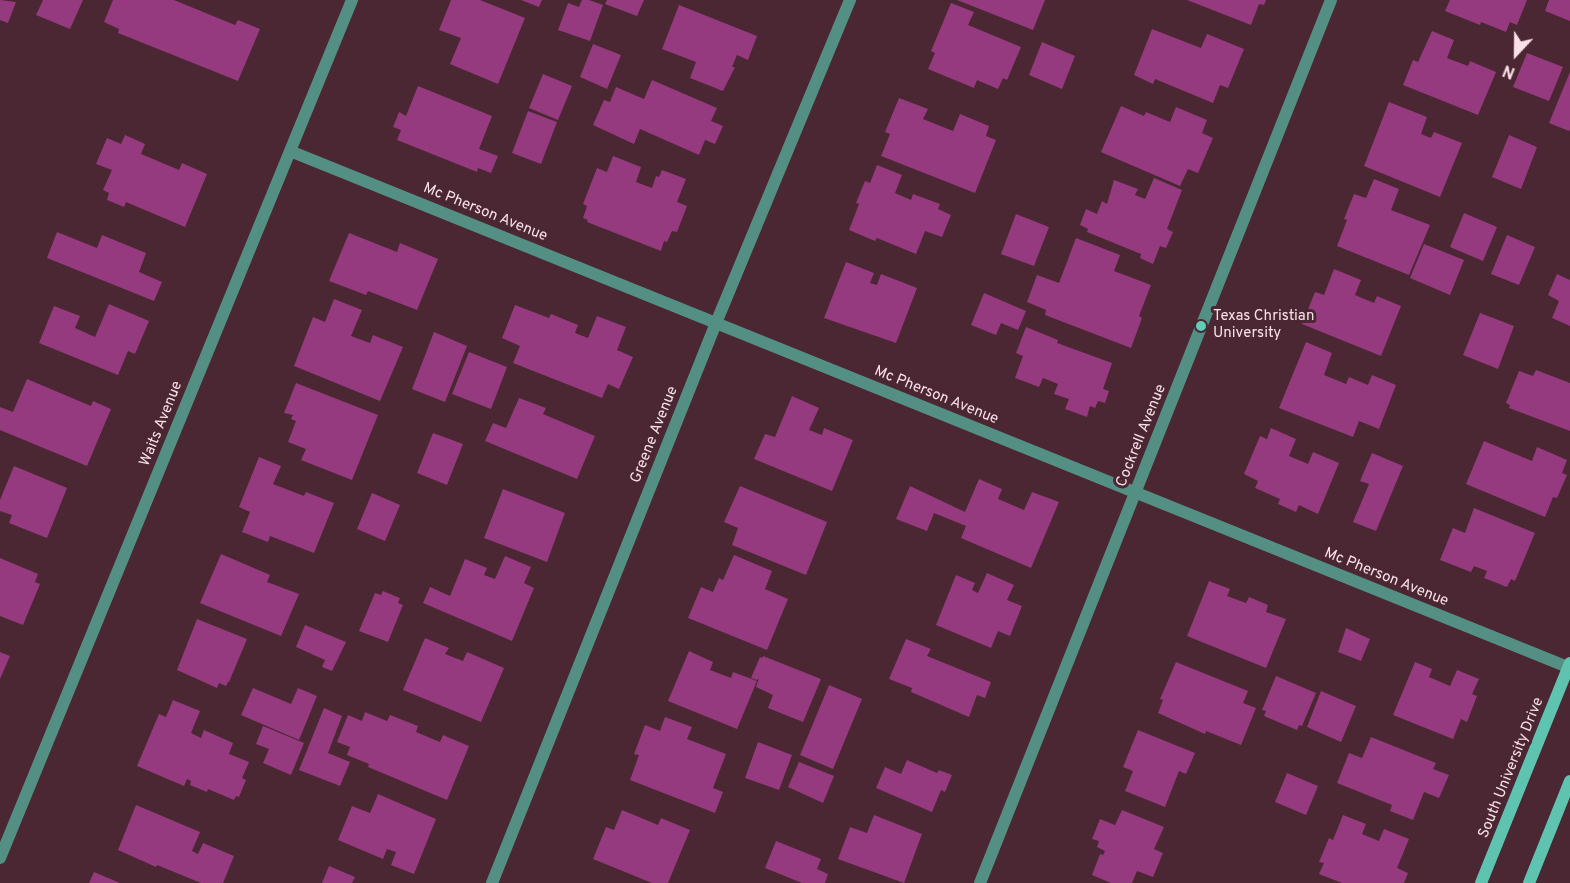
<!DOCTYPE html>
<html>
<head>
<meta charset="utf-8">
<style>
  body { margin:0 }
  #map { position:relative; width:1570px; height:883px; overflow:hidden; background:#4b2633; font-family:Overpass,sans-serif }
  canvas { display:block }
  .north { position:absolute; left:1486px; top:24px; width:60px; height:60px; -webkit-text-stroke:4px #4b2633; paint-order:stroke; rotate:202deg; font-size:16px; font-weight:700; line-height:24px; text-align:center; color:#fae1e8 }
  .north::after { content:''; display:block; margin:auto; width:21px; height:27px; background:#fae1e8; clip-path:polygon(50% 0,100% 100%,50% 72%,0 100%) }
</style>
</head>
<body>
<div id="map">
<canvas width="1570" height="883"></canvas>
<div class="north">N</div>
</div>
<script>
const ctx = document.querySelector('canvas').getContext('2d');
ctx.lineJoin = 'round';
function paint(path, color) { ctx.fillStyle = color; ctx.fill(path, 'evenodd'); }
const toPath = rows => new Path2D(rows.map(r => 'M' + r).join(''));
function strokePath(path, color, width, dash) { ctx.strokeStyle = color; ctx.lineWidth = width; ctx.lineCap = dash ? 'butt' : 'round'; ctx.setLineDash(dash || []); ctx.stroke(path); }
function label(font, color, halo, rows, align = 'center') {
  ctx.font = font + ' Overpass,sans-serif'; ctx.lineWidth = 6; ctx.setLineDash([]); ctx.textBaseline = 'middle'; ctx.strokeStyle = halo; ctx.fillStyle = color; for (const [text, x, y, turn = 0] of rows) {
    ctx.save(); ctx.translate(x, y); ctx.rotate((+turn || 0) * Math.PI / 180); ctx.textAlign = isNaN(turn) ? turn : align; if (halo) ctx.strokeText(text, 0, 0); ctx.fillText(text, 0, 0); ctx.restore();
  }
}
const building = toPath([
  [0,0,16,2,8,23,0,20],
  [43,0,83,0,70,29,36,15],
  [113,0,174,0,235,25,238,20,260,29,238,81,118,33,119,29,104,22],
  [451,0,480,0,525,18,498,84,450,64,461,38,439,30],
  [521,0,542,0,539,7],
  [582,0,589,0,603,5,590,41,558,30,568,3,579,7],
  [607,0,644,0,637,16,605,4],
  [957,0,1045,0,1033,30],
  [1187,0,1266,0,1264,5,1259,4,1251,25],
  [1450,0,1527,0,1517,25,1510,22,1506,32,1481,22,1480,25,1445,11],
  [1549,0,1570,0,1570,21,1545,11],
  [951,3,974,12,968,25,1021,47,1007,80,1003,78,998,89,977,80,974,88,928,69,935,53,931,51],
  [679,5,757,36,748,60,737,55,732,67,735,67,723,91,690,78,696,62,662,49],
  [1152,29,1201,48,1207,34,1244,49,1228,88,1220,85,1213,103,1155,79,1153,84,1134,75],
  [1432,31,1454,40,1447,58,1468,66,1470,61,1496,72,1478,115,1403,85,1413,60,1418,62],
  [1042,42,1075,56,1062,89,1029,75],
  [593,44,621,55,607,89,580,77],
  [1527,53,1563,67,1549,101,1513,87],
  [1570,72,1570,129,1569,131,1549,123],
  [543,74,572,86,558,120,529,108],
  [652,80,717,108,711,121,723,126,715,144,705,140,699,155,640,129,634,144,593,125,604,100,610,102,616,87,644,99],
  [418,86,492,116,479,149,498,156,491,173,478,168,477,172,397,140,401,130,393,127,399,112,406,116],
  [899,98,928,109,923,119,953,131,960,114,989,126,986,136,996,140,975,193,881,156,890,134,885,132],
  [1389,102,1427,117,1421,134,1431,138,1434,132,1462,143,1440,197,1364,166],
  [1121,106,1144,116,1146,112,1170,122,1176,107,1207,120,1202,133,1213,138,1198,173,1188,169,1180,186,1101,152],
  [528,111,557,122,541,164,512,153],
  [125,135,145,144,141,154,179,170,182,163,207,174,185,227,126,202,124,207,107,200,109,193,103,190,112,170,96,164,107,138,121,144],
  [1509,135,1537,147,1521,189,1492,177],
  [613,156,641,167,636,182,652,188,656,176,659,177,662,170,686,179,677,202,687,206,677,232,672,231,667,242,664,241,661,251,587,222,588,220,583,218,587,206,583,204,597,168,607,172],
  [877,165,902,175,895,193,911,200,913,194,940,204,938,209,951,215,942,237,925,231,916,254,877,238,875,241,849,230,859,204,856,203,865,181,870,183],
  [1154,178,1182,190,1167,229,1173,232,1166,248,1160,246,1153,264,1140,258,1141,254,1087,232,1088,229,1080,225,1086,209,1097,214,1102,201,1107,204,1114,180,1138,189,1135,195,1145,199],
  [1374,179,1399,189,1391,210,1430,225,1409,275,1337,246,1347,220,1344,219,1354,194,1366,198],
  [1464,213,1497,227,1483,261,1450,247],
  [1016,214,1049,227,1034,266,1001,254],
  [57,232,97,248,102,235,146,253,139,272,162,282,154,301,47,258],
  [349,233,397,252,400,243,438,259,417,310,368,291,366,295,329,281],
  [1507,235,1535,247,1519,285,1491,274],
  [1076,238,1120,255,1114,271,1151,285,1139,316,1142,318,1131,348,1045,315,1046,310,1027,302,1037,275,1059,283],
  [1424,244,1464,260,1450,295,1410,278],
  [846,262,874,273,870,283,877,285,881,274,917,288,896,343,824,318],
  [1334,269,1361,280,1355,295,1374,303,1377,296,1401,306,1381,356,1302,324,1315,292,1324,295],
  [1557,274,1570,280,1570,326,1552,318,1559,301,1548,295],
  [984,293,1026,311,1018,330,1001,323,996,335,971,325],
  [334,299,362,310,351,336,370,343,373,335,403,347,380,401,294,366,313,317,325,322],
  [109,304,149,321,135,354,128,351,118,375,39,343,54,306,80,316,75,328,95,337],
  [515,305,549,318,551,314,578,325,575,333,588,338,597,316,626,327,617,350,633,357,619,389,608,384,602,398,513,363,520,346,502,338],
  [1480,313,1514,326,1498,369,1463,355],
  [1026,327,1058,340,1057,343,1112,363,1103,389,1109,391,1105,403,1098,401,1095,408,1090,406,1087,417,1065,409,1069,399,1054,394,1058,384,1043,378,1039,387,1015,378,1023,356,1016,353],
  [434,332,467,346,445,402,412,389],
  [1306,342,1332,353,1324,375,1346,384,1349,377,1368,385,1372,375,1396,385,1379,429,1359,421,1353,437,1279,408],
  [469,352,507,367,491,409,452,394],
  [1536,370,1570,383,1570,431,1509,408,1510,405,1506,403,1519,371,1533,376],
  [27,379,91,406,93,401,111,409,87,466,0,430,0,407,13,412],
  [296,383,378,415,352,480,301,460,306,449,288,442,296,421,291,419,293,415,284,413],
  [792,396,819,408,809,430,822,435,824,428,853,440,832,491,754,459,765,434,775,437],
  [519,398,546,408,543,414,595,436,577,479,485,441,493,423,506,428],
  [1271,428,1296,439,1289,456,1308,464,1313,452,1339,463,1318,514,1299,505,1296,512,1278,504,1280,499,1255,488,1258,481,1244,474,1260,436,1267,439],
  [433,433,463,444,447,485,417,473],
  [1484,441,1532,461,1537,447,1567,460,1562,473,1567,475,1557,498,1553,497,1545,517,1466,484],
  [1372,453,1403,466,1376,531,1353,522,1369,484,1360,481],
  [259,457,281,466,273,484,304,496,306,492,334,503,314,553,270,536,268,542,242,532,250,512,239,507],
  [14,466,67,488,47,538,9,523,12,515,0,511,0,500],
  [979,479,1002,489,998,499,1024,510,1032,492,1059,502,1031,568,961,538,966,526,934,513,927,531,896,519,910,486,965,512],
  [740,486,827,522,806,575,732,545,738,528,724,522],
  [503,489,565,513,547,562,484,538],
  [372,493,400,505,385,541,357,529],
  [1474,508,1535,533,1515,581,1511,579,1507,587,1484,578,1487,571,1474,566,1471,572,1440,560,1453,528,1465,533],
  [221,554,270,575,267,582,299,594,281,636,200,603],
  [734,555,772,571,765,589,788,599,767,650,688,618,701,587,713,592,719,578,723,580],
  [505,556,531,567,524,583,534,588,512,641,423,603,430,587,450,596,465,559,487,568,484,575,495,579],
  [0,558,38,574,35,582,40,584,23,625,0,616],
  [987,573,1014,585,1007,600,1022,606,1010,636,998,631,991,648,936,625,956,575,975,583,972,590,978,593],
  [1209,581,1230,589,1227,596,1246,603,1249,597,1268,605,1266,612,1286,619,1266,668,1187,636],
  [383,591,400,598,398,603,403,605,388,642,359,631,375,593,381,595],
  [197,619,247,639,229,682,228,682,226,686,219,683,217,688,177,670],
  [305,625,346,642,332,671,322,667,325,660,296,647],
  [1346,628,1370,639,1361,661,1338,652],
  [425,638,449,648,445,654,463,661,467,652,504,668,481,722,403,690],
  [906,639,931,649,927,656,991,682,985,698,977,695,969,717,911,692,912,688,889,679],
  [689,651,713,662,710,670,731,678,733,672,757,681,737,729,668,701],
  [0,652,10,656,0,679],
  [763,656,821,679,803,722,768,708,773,695,756,687,759,678,757,680,751,678,760,657,762,658],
  [1176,662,1248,691,1243,703,1256,708,1241,745,1206,731,1205,734,1158,713,1163,700,1160,699],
  [1415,662,1432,669,1429,677,1450,686,1457,670,1479,679,1472,694,1477,696,1467,722,1461,719,1453,739,1393,715],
  [1276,676,1316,693,1302,726,1299,725,1297,730,1264,716,1266,711,1262,710],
  [829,685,862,699,833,769,800,755],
  [253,688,291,704,298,688,317,696,299,740,241,715],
  [1321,691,1356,706,1341,742,1307,727],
  [173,700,200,711,191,733,201,738,204,730,233,743,229,754,249,762,242,778,246,780,239,797,236,796,234,800,208,789,207,792,190,785,191,781,187,779,184,786,137,766,159,714,166,717],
  [324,708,342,716,328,753,350,762,340,786,299,770],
  [365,712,387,721,390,715,418,726,416,732,440,742,443,735,469,746,447,800,368,767,369,764,347,755,350,747,337,742,348,715,362,721],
  [665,717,692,727,687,739,726,754,713,788,723,792,715,813,630,780,639,755,634,754,645,725,660,731],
  [263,726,304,743,291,775,263,763,269,749,256,744],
  [1138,730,1195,753,1186,774,1179,771,1165,807,1125,791,1133,771,1123,767],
  [1371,737,1436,763,1433,769,1449,775,1439,798,1424,792,1413,820,1390,811,1392,805,1337,783,1349,753,1362,758],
  [758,742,792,755,779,790,745,778],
  [907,760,937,773,939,770,952,775,945,792,941,790,932,812,876,788,885,767,901,774],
  [799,762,834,776,823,803,788,787],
  [1287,773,1318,786,1306,815,1275,802],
  [378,794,436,819,414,874,391,865,396,852,387,849,383,859,338,840,352,806,370,813],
  [136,805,200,832,192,851,198,854,203,843,234,856,223,883,201,883,157,865,156,867,118,850],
  [622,810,658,825,661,818,690,830,668,883,652,883,593,859,606,827,614,830],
  [1122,810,1164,827,1154,849,1163,853,1153,877,1137,871,1132,883,1111,883,1092,875,1100,854,1103,855,1105,851,1097,847,1099,841,1092,839,1100,819,1115,825],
  [874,815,922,834,904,883,838,859,850,827,867,833],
  [1343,815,1366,824,1362,834,1379,841,1384,829,1409,839,1397,868,1408,873,1404,883,1342,883,1319,874,1324,863,1319,862,1329,838,1333,840],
  [776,841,821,859,817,869,828,874,825,883,802,883,765,868],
  [329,866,355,877,352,883,322,883],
  [94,872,120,883,89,883]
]);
const street = toPath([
  [290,151,1570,668],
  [0,858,352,0],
  [492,883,716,323,850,0],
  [980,883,1331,0]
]);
const secondary = toPath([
  [1481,883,1570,663],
  [1529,883,1570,781]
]);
const markers = [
  [1201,326,6,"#5eceb8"]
];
const streetNames = [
  ["Mc Pherson Avenue",485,213,22],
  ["Mc Pherson Avenue",936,396,22],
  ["Waits Avenue",162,424,-68],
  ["Greene Avenue",655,435,-68],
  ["Cockrell Avenue",1142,436,-68],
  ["Mc Pherson Avenue",1386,578,22],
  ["South University Drive",1512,768,-68]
];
const poiNames = [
  ["Texas Christian",1213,317],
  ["University",1213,334]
];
paint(building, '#953a7f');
strokePath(street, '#539083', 12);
strokePath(secondary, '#5ec4b0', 12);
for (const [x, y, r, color] of markers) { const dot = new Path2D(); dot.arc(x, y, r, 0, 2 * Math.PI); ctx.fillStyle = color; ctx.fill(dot); strokePath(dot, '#4b2633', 2); }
label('15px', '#fae1e8', '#4b2633', streetNames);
label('15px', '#fae1e8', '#4b2633', poiNames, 'left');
</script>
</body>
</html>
